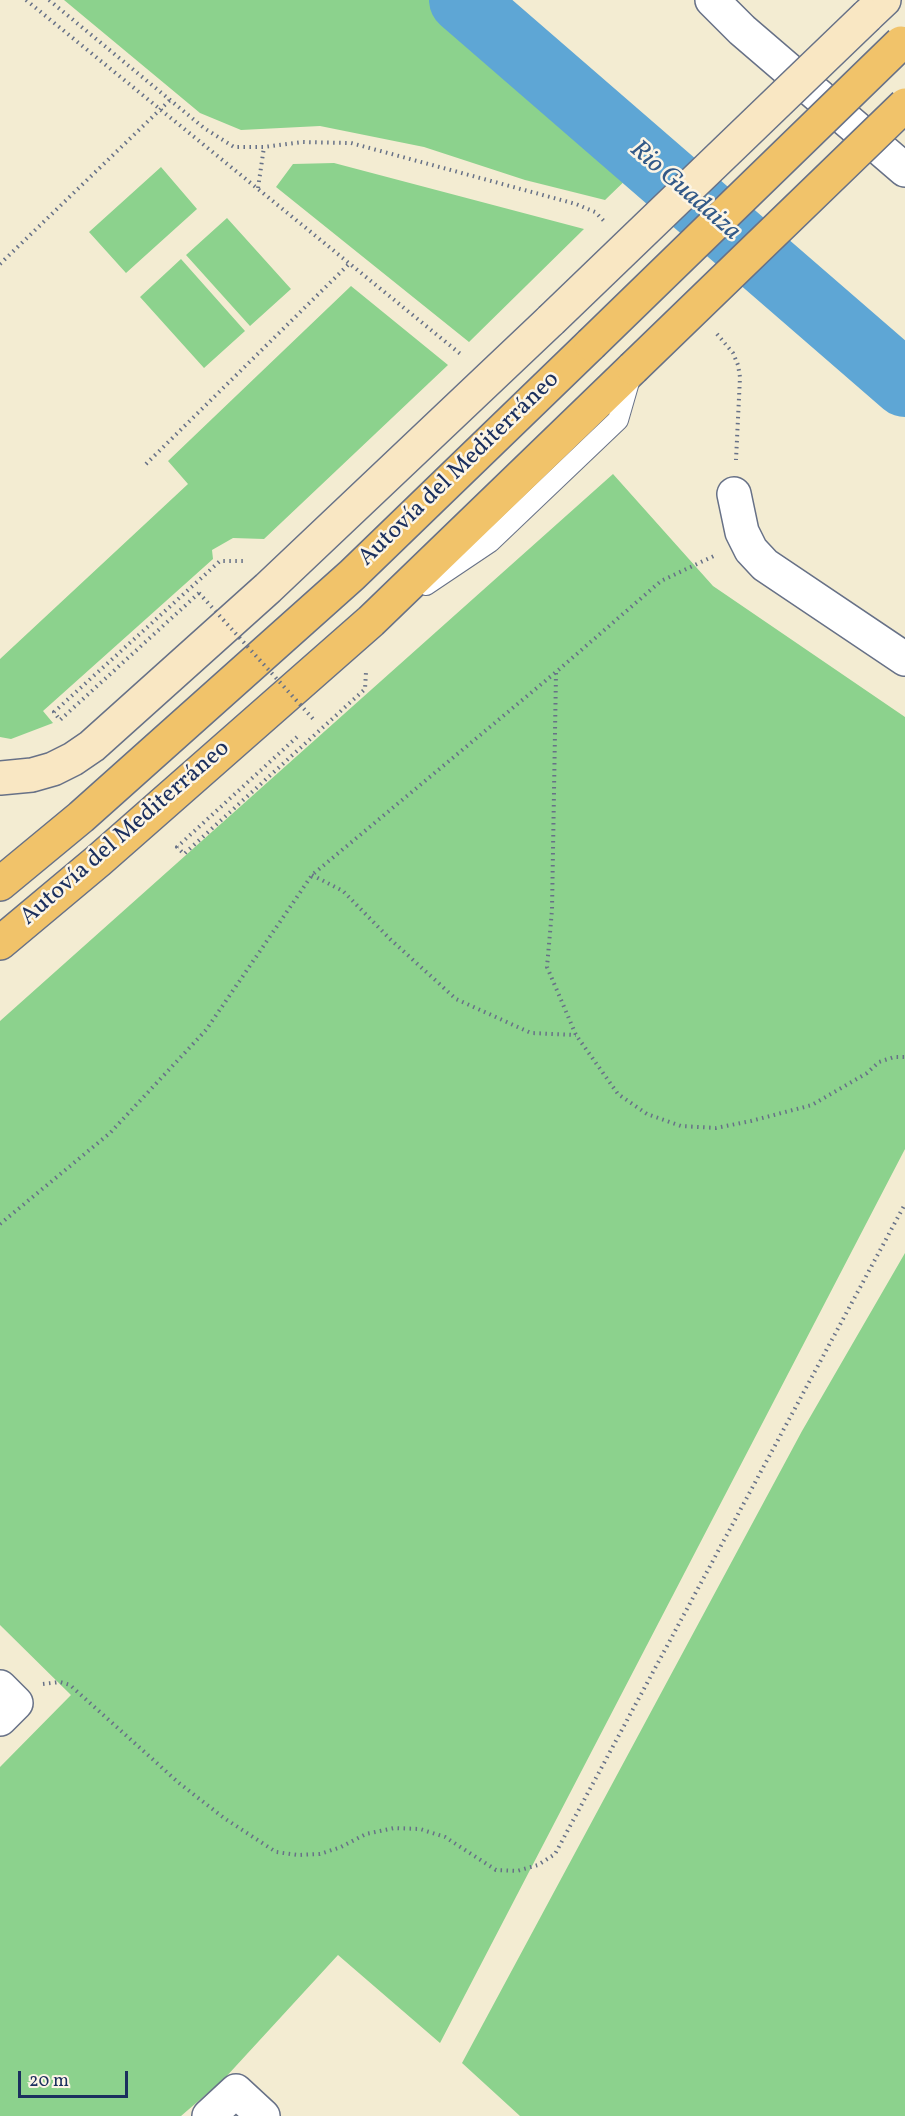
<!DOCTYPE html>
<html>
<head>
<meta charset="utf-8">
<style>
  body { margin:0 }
  #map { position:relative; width:905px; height:2116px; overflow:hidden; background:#f3ecd2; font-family:Vollkorn,serif }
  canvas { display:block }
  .scale { position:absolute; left:18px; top:2071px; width:110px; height:27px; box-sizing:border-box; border:3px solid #1b2f5e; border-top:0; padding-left:8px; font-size:18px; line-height:21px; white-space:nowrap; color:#1b2f5e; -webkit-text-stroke:4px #fcf5e5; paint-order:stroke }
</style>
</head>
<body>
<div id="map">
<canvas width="905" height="2116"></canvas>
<div class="scale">20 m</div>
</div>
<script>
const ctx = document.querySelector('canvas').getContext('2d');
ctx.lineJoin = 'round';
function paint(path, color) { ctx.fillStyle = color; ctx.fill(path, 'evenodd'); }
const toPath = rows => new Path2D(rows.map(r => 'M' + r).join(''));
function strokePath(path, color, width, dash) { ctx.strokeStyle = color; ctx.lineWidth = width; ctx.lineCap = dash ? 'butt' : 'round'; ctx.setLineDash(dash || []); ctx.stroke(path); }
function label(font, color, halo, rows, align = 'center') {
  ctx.font = font + ' Vollkorn,serif'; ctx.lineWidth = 5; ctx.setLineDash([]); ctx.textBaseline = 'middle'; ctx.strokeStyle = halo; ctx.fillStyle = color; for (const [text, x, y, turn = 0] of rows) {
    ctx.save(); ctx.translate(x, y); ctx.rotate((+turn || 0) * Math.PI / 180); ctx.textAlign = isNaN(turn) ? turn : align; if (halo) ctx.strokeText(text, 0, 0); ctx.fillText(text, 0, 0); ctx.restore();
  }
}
const green = toPath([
  [64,0,437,0,634,172,605,200,525,180,424,147,320,126,241,130,200,113],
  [334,163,584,229,469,342,276,187,293,164],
  [161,167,197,209,126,273,89,232],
  [227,218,291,289,250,326,186,255],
  [181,259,245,331,204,368,140,297],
  [351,286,448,365,264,539,233,538,212,550,213,559,43,711,53,723,11,739,0,737,0,659,188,484,168,461],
  [613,474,713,586,905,717,905,1149,440,2043,338,1955,224,2079,181,2116,0,2116,0,1767,71,1695,0,1625,0,1021],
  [905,1253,905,2116,520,2116,462,2063,802,1431]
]);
const river = toPath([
  [462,0,905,384]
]);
const path = toPath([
  [26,0,463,356],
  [49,0,204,128,234,147,264,147,303,142,351,143,576,204,595,212,604,221],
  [258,188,264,147],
  [0,264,170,100],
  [717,334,733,353,738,365,740,377,736,460],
  [146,464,350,263],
  [199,593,60,720,54,712,220,561,244,561],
  [556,673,552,910,547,967,576,1035,618,1094,647,1114,681,1126,716,1128,751,1121,812,1105,867,1073,879,1062,894,1057,905,1057],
  [297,737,177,847,184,854,365,689,366,672],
  [312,875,343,891,390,939,456,999,531,1033,576,1035],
  [0,1224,110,1133,206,1030,312,875,556,672,661,581,716,555],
  [43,1684,60,1682,70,1685,179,1783,224,1818,276,1852,298,1855,320,1854,341,1847,366,1834,394,1828,420,1829,445,1837,496,1870,517,1871,538,1865,555,1854,905,1204]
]);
const lane = toPath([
  [426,585,490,542,618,420,631,375]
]);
const street = toPath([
  [712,0,742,30,905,170],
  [734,494,742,532,751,550,765,565,905,659],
  [0,1687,16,1703,0,1719],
  [209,2116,236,2091,263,2116]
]);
const secondary = toPath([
  [867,16,884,0],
  [0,778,32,775,53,769,73,759,92,746,268,588,551,320]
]);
const highway = toPath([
  [0,884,81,817,352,575,591,344],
  [0,943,98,861,371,621,633,368]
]);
const pathBridge = toPath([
  [199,593,315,721]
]);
const secondaryBridge = toPath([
  [551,320,867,16]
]);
const highwayBridge = toPath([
  [591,344,901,43],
  [633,368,905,105]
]);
const streetNames = [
  ["Autovía del Mediterráneo",460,470,-44],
  ["Autovía del Mediterráneo",126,834,-41]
];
const waterNames = [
  ["Rio Guadaiza",684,192,41]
];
paint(green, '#8cd28d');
strokePath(river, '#5ea6d5', 66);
strokePath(lane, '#677187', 22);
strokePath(street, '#677187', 36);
strokePath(secondary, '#677187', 36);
strokePath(highway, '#677187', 36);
strokePath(path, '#677187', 4, [1.5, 4.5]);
strokePath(lane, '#fff', 20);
strokePath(street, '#fff', 33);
strokePath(secondary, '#f9e7c3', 33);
strokePath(highway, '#f1c36a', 33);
strokePath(secondaryBridge, '#677187', 36, []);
strokePath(highwayBridge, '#677187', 36, []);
strokePath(pathBridge, '#677187', 4, [1.5, 4.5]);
strokePath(secondaryBridge, '#f9e7c3', 33);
strokePath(highwayBridge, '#f1c36a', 33);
label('24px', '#1b2f5e', '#fcf5e5', streetNames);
label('italic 26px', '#325988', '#fcf5e5', waterNames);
</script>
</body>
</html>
